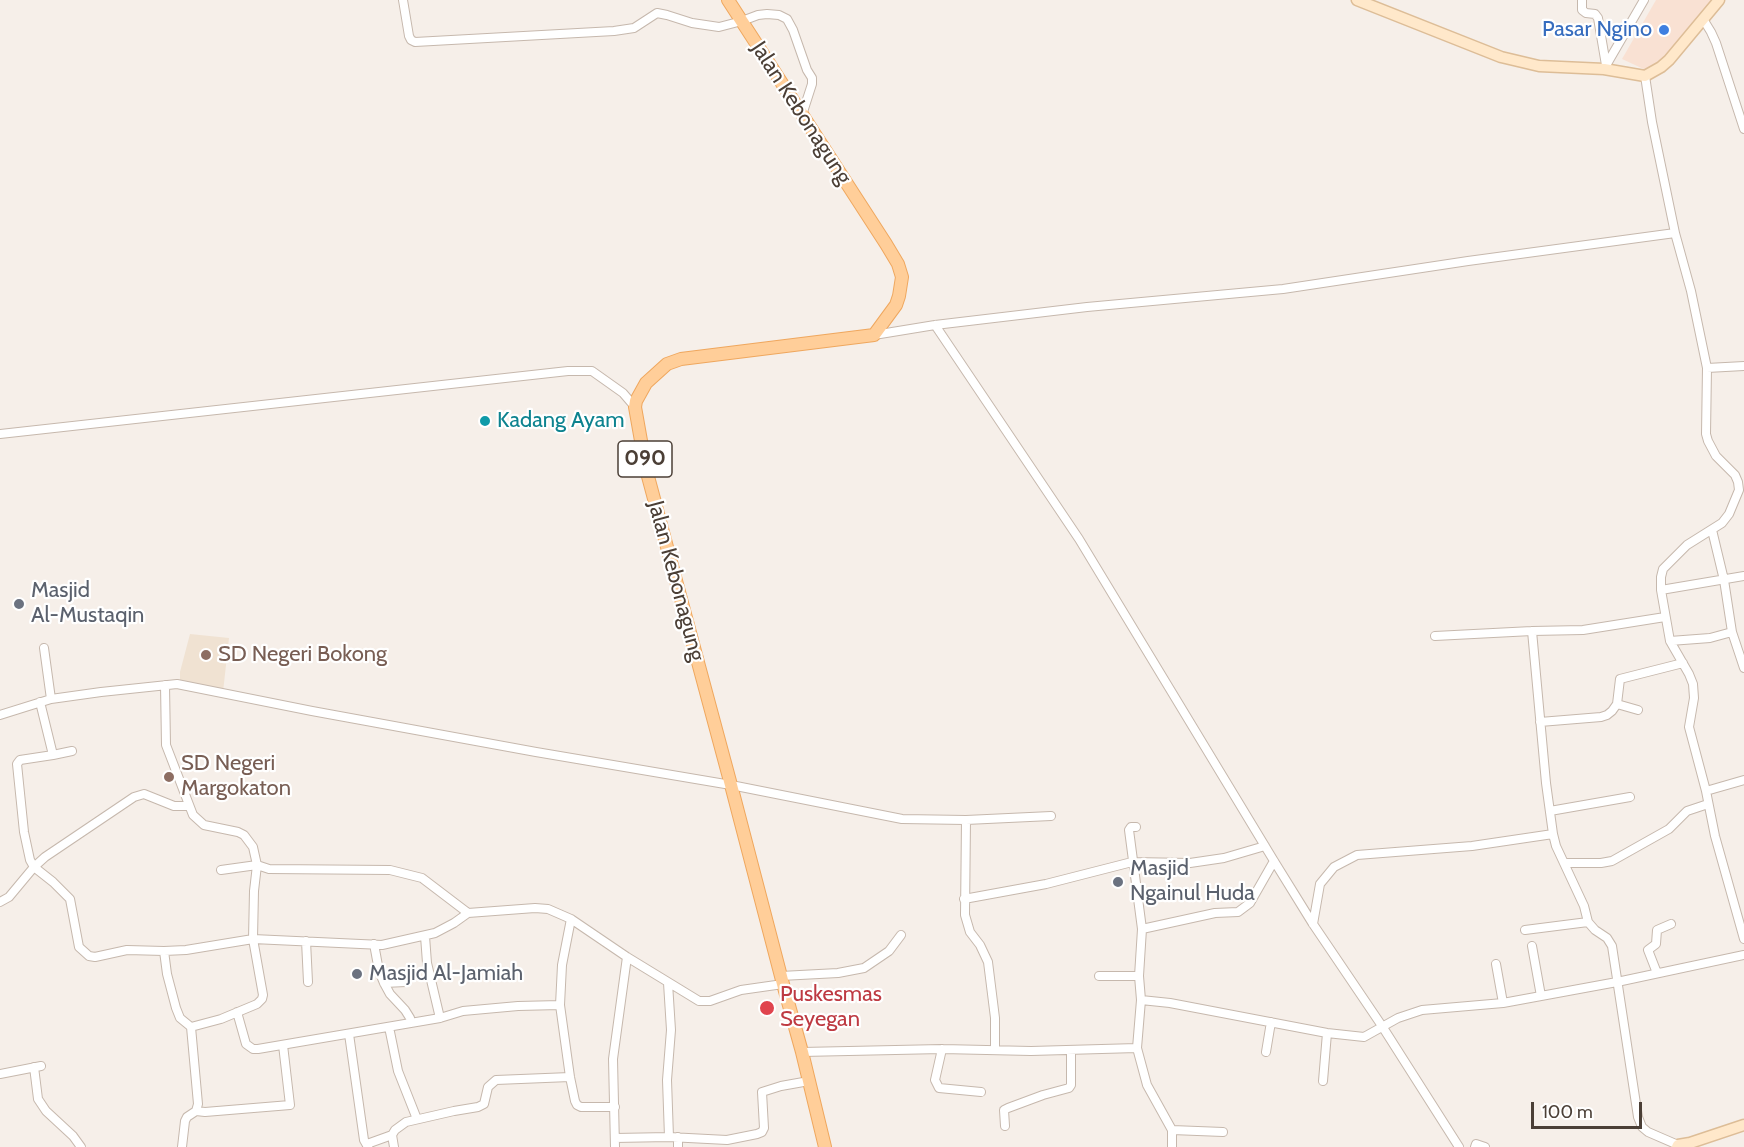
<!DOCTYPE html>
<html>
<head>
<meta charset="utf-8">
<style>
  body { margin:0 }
  #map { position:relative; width:1744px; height:1147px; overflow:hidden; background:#f6efe9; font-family:Cabin,sans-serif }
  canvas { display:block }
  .scale { position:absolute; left:1531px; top:1102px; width:111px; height:27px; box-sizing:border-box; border:3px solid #4b3f36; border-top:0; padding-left:8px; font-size:18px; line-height:21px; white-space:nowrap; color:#4b3f36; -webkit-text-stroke:4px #fff; paint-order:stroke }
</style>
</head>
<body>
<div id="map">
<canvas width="1744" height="1147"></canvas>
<div class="scale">100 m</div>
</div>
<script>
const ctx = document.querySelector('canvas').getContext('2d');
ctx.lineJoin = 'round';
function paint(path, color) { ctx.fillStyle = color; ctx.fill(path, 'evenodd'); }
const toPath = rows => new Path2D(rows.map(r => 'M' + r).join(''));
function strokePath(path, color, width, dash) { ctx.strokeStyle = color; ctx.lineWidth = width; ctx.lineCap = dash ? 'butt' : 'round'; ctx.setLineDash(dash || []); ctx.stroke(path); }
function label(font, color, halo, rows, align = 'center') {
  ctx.font = font + ' Cabin,sans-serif'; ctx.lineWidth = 4.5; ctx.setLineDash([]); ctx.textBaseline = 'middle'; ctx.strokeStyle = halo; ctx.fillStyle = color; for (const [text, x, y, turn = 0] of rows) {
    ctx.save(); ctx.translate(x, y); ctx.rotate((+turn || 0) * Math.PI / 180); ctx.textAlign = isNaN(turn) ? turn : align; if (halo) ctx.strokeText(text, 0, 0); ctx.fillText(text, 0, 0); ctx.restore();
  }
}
const commercial = toPath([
  [1656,0,1712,0,1662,64,1648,71,1622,59]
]);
const education = toPath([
  [190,634,229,638,223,692,180,683,180,672]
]);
const street = toPath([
  [403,0,409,36,411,40,415,42,614,31,634,28,657,13,667,15,692,23,719,27,742,21,758,15,767,14,779,15,787,19,793,30,807,70,812,78,812,84,802,115],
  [1582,0,1582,10,1586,13,1595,14,1598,18,1606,65],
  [1703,19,1711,32,1716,43,1744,129],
  [1604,69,1644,0],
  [1675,233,1691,291,1707,368,1706,434,1708,441,1716,456,1735,475,1738,482,1739,490,1729,514,1722,523,1687,545,1663,569,1661,577,1661,590,1670,641,1689,674,1693,684,1694,698,1689,727,1706,791,1715,836,1744,939],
  [935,325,1079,539,1274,861,1313,924,1382,1026,1459,1147],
  [874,335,935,325,1087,307,1283,289,1468,261,1675,233,1652,122,1645,76],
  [1707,368,1744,366],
  [0,434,568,371,592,371,623,393,635,407],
  [1712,530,1724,580,1732,632,1744,668],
  [1661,590,1744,576],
  [1435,636,1532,631],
  [1670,641,1710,638,1732,632],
  [44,648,51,699],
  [165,685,166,745,193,815,204,825,238,832,244,835,253,847,257,865,269,869,390,870,422,878,468,913,535,908,548,909,571,919,627,957,699,1001,710,1001,741,990,783,984],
  [40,702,53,755,20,760,17,764,24,832,30,860,34,867,53,882,70,899,79,947,89,956,95,957,127,950,164,951],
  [1617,704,1638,710],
  [0,715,51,699,101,692,177,684,312,711,536,752,731,785,902,819,966,820,1051,816],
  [1540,722,1601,717,1607,715,1612,711,1617,704,1620,679,1683,663],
  [53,755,72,751],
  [1706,791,1744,780],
  [1550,811,1630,797],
  [966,820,965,915,970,932,980,945,988,962,995,1018,995,1050],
  [1136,827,1131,827,1129,830,1142,929],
  [1553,834,1556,846,1584,906,1588,922,1595,930,1607,938,1612,946,1638,1117,1642,1127,1648,1132,1678,1145],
  [1564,863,1601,863,1612,861,1669,829,1687,811,1708,804],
  [221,870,257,865,254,891,253,939,263,995,262,999,257,1004,221,1019,191,1027,180,1018,176,1008,167,974,164,951,186,950,253,939,382,945,435,933,454,923,468,913],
  [964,899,1046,884,1132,862,1190,863,1224,858,1265,846],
  [0,902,9,897,34,867,45,857,134,797,144,794,174,806,189,806],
  [571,919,562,965,560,1005,570,1077,575,1101,577,1105,581,1107,615,1107],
  [1313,924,1320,884,1334,867,1357,855,1472,846,1553,834,1546,783,1532,631,1583,630,1665,617],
  [1525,930,1588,922],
  [425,936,427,963,440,1018],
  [306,941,308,982],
  [374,944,379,971,384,983,390,994,405,1010,410,1018,411,1023],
  [1532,946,1541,996],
  [1496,964,1503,1003],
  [1657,973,1648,950,1656,944,1657,930,1671,924],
  [781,976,838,973,864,968,889,951,901,935],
  [1099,976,1139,976],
  [384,983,406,982],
  [668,983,671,1030,667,1080,669,1137],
  [1141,1000,1139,976,1142,929,1215,913,1238,912,1250,903,1274,861],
  [237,1012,246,1044,253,1049,258,1049,440,1018,463,1011,518,1006,560,1005],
  [389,1027,398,1071,417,1119],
  [349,1034,364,1140,368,1147],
  [1137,1048,1147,1085,1172,1130,1172,1147],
  [942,1049,935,1080,939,1088,981,1092],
  [802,1052,942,1049,1031,1051,1137,1048,1141,1000,1170,1003,1327,1033,1364,1037,1398,1018,1422,1010,1503,1003,1617,982,1744,955],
  [1266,1052,1271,1022],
  [34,1067,38,1099,46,1111,73,1136,81,1147],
  [0,1074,41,1066],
  [1323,1081,1327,1033],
  [196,1111,205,1112,290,1105,283,1045],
  [1005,1126,1004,1110,1008,1108,1043,1095,1069,1088,1071,1085,1071,1050],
  [1172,1130,1223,1132],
  [392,1135,394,1147],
  [678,1137,678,1147],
  [615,1138,669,1137,727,1140,757,1134,762,1132,764,1128,762,1092,781,1086,809,1081],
  [367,1144,392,1135,395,1130,406,1122,454,1111,478,1107,484,1104,488,1087,496,1080,570,1077],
  [182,1147,185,1121,187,1117,196,1111,198,1104,191,1027],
  [615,1147,613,1059,627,957],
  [1475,1147,1476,1144,1485,1147]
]);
const secondary = toPath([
  [1357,0,1501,57,1539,66,1604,69,1645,76,1661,67,1669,60,1719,0],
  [1677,1147,1678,1145,1690,1143,1744,1125]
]);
const primary = toPath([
  [728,0,886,244,898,264,902,277,899,296,896,305,874,335,681,359,667,364,646,383,636,401,635,407,646,469,731,785,783,984,802,1052,825,1147]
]);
const markers = [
  [1664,30,6,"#3f7fe0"],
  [485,421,6,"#0f9aa8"],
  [19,604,6,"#6b7280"],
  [206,655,6,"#8d6e63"],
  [169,777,6,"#8d6e63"],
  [1118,882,6,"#6b7280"],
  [357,974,6,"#6b7280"],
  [767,1008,8,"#e0444e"]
];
const shields = [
  [645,459,54]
];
const shieldNames = [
  ["090",645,459]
];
const shopNames = [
  ["Pasar Ngino",1652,30]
];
const streetNames = [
  ["Jalan Kebonagung",801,113,57],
  ["Jalan Kebonagung",676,581,75]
];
const cultureNames = [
  ["Kadang Ayam",497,421]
];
const worshipNames = [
  ["Masjid",31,591],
  ["Al-Mustaqin",31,616],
  ["Masjid",1130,869],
  ["Ngainul Huda",1130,894],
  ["Masjid Al-Jamiah",369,974]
];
const educationNames = [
  ["SD Negeri Bokong",218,655],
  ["SD Negeri",181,764],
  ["Margokaton",181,789]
];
const healthNames = [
  ["Puskesmas",780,995],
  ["Seyegan",780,1020]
];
paint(commercial, '#f9e1d3');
paint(education, '#f0e2d2');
strokePath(street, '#c6b8ad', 10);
strokePath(secondary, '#ddbd97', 13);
strokePath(primary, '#efa75e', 14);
strokePath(street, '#fff', 8);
strokePath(secondary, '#ffe8ca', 10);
strokePath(primary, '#ffce99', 12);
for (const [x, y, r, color] of markers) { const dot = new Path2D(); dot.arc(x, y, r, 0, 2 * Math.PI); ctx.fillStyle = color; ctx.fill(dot); strokePath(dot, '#fff', 2); }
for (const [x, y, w] of shields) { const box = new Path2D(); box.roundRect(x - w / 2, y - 18, w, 36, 4.5); ctx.fillStyle = '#fff'; ctx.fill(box); strokePath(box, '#4b3f36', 1.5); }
label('bold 21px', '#4b3f36', null, shieldNames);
label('22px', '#366cbe', '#fff', shopNames, 'right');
label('22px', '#4b3f36', '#fff', streetNames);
label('22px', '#0d838f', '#fff', cultureNames, 'left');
label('22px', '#5b616d', '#fff', worshipNames, 'left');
label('22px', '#785e54', '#fff', educationNames, 'left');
label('22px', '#be3a42', '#fff', healthNames, 'left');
</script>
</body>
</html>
